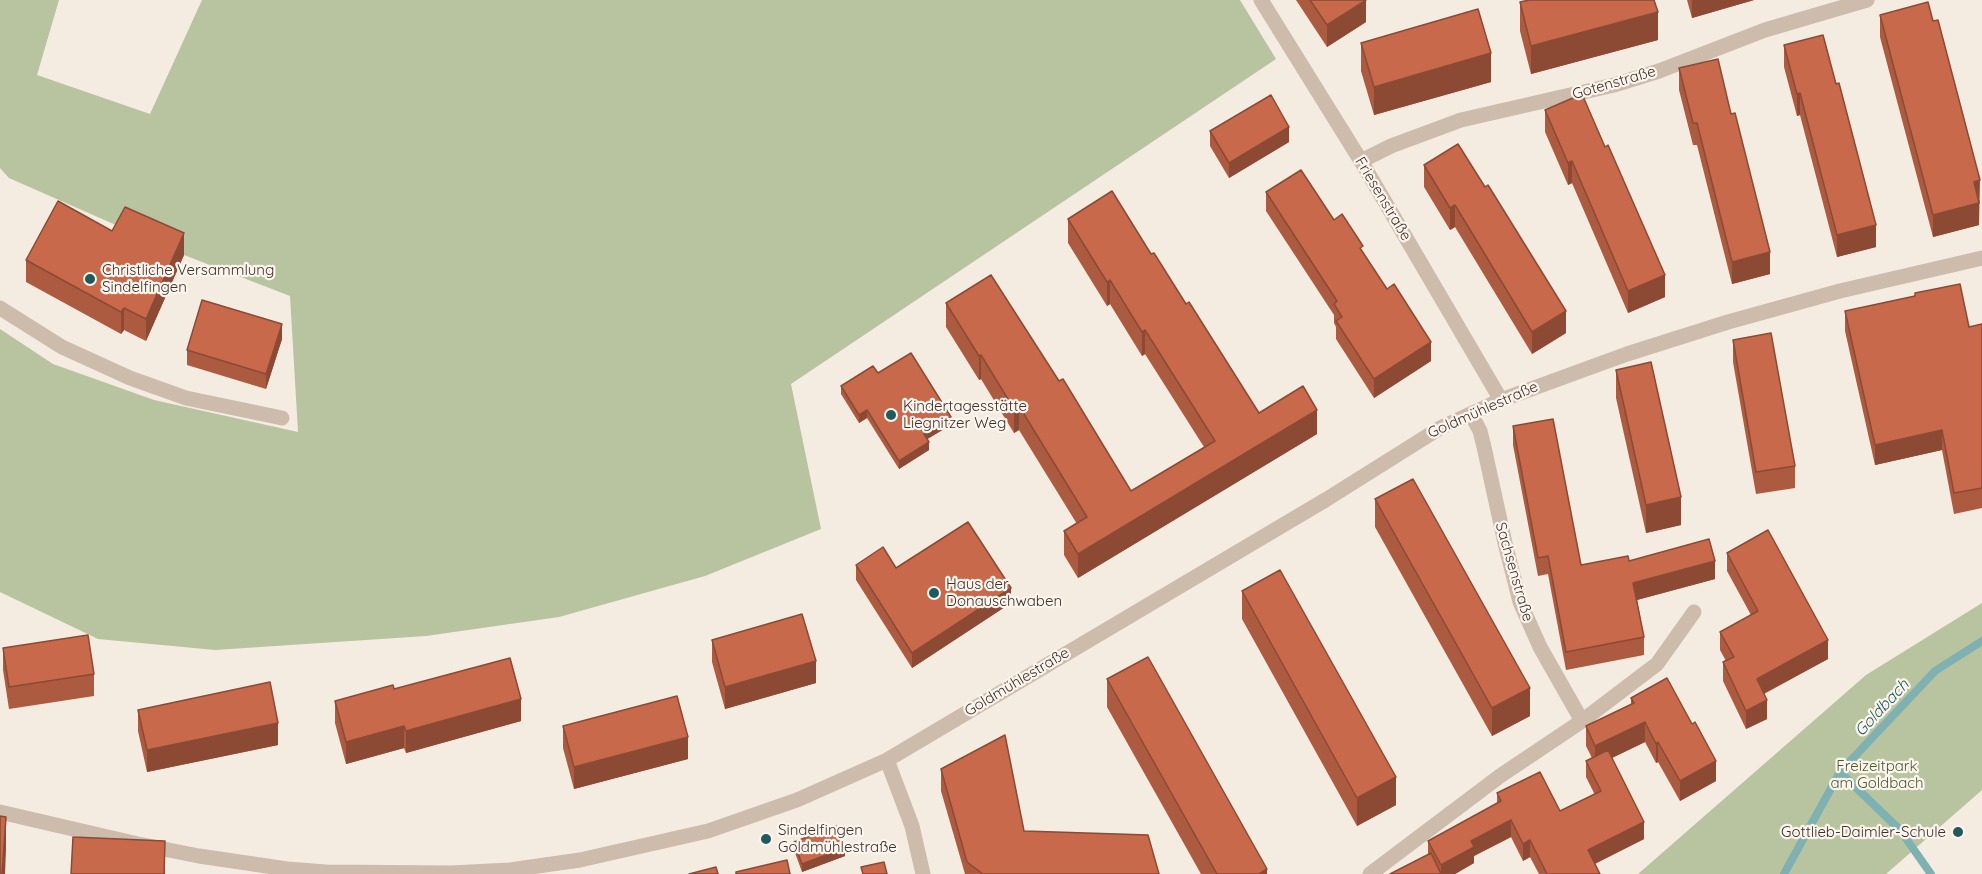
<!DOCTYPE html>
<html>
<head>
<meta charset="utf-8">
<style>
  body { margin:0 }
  canvas { display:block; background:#f4ebe1 }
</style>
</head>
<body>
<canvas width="1982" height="874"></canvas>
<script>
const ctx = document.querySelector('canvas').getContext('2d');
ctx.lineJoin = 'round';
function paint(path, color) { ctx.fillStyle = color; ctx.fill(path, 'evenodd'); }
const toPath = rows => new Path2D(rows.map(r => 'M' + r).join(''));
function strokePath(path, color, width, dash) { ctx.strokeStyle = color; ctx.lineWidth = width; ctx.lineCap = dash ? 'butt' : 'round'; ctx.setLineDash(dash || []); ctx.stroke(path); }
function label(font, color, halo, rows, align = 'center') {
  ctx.font = font + ' Quicksand,sans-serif'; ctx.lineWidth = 4.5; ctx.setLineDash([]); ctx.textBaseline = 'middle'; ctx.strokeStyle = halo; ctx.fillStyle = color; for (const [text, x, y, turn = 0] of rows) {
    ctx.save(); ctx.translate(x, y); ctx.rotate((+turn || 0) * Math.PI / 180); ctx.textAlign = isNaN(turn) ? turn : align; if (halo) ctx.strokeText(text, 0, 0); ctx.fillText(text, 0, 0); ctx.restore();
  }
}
const green = toPath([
  [0,0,59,0,37,75,150,114,202,0,1240,0,1276,59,791,384,821,529,705,576,559,617,426,636,215,650,98,639,0,592,0,329,53,364,154,400,298,432,290,296,184,255,9,178,0,168],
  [1982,603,1982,790,1886,874,1638,874,1866,675]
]);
const stream = toPath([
  [1840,772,1900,830,1931,874],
  [1784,874,1840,772,1935,671,1982,641]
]);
const minor = toPath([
  [1261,0,1361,161,1501,400],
  [1361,161,1391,146,1461,120,1614,85,1659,71,1765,30,1867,0],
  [0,308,62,347,130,378,186,398,282,418],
  [1471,414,1480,431,1484,447,1505,543,1520,602,1540,647,1582,721],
  [887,760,912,826,923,874],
  [0,812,138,844,199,856,287,869,326,872,451,873,510,870,580,860,708,831,797,800,887,760,1327,499,1440,428,1501,400,1627,354,1728,322,1840,291,1982,258],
  [1370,874,1500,776,1582,721,1657,664,1694,612]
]);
const wall = toPath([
  [1296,0,1366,0,1366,22,1327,47],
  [1687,0,1754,0,1692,18],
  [1520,2,1658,40,1531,74,1520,31],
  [1880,15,1980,202,1979,203,1979,225,1933,237,1880,37],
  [1361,43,1491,82,1374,115,1361,71],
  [1784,45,1876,247,1837,257,1800,115,1797,116,1784,67],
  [1679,68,1770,274,1732,284,1697,145,1693,145,1679,90],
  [1545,110,1665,297,1628,313,1572,183,1568,185,1545,132],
  [1210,131,1289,142,1229,178,1210,146],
  [1424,165,1566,333,1532,354,1455,227,1450,230,1424,187],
  [1266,192,1334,220,1363,252,1431,361,1374,398,1336,339,1336,327,1334,323,1334,315,1266,211],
  [1068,219,1151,254,1186,304,1259,413,1317,434,1078,578,1064,555,1064,531,1077,524,1019,430,1014,433,981,379,979,380,946,327,946,303,1059,381,1131,491,1204,447,1145,354,1142,356,1110,304,1107,306,1068,243],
  [112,231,184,255,146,341,124,330,121,334,26,282,26,260],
  [1845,311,1969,327,1982,324,1982,508,1954,514,1942,450,1875,465,1845,331],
  [282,339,266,389,187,365,187,350],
  [1733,340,1795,466,1795,488,1756,494,1733,362],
  [1616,370,1681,525,1646,533,1616,398],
  [878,373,951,425,927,439,929,450,899,469,867,418,859,423,841,394,841,386],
  [1513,426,1581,565,1629,561,1715,579,1637,600,1644,637,1644,655,1566,670,1548,574,1538,576,1513,445],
  [1375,499,1530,716,1492,736,1375,527],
  [1727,553,1828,659,1764,694,1767,719,1746,729,1723,681,1723,662,1726,661,1720,650,1720,632,1751,615,1727,571],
  [856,565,896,568,1011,603,912,668,856,580],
  [1242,591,1396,805,1357,826,1242,619],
  [712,640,816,683,725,709,712,662],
  [3,648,94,674,94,696,9,709,3,670],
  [1107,679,1267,874,1201,874,1107,707],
  [394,689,521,721,406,753,404,748,346,764,335,723,335,701],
  [1631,698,1716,781,1680,801,1658,762,1656,763,1645,742,1612,758,1644,839,1595,864,1600,874,1539,874,1530,857,1523,861,1511,837,1474,856,1474,863,1455,874,1390,874,1428,855,1428,841,1497,803,1497,793,1560,811,1595,795,1586,777,1586,761,1592,758,1586,746,1586,726,1631,704],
  [138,710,278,745,147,772,138,731],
  [563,726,688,759,574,789,563,748],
  [941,769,1024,831,1159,874,965,874,941,791],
  [794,842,845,856,802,872,794,850]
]);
const shadedWall = toPath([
  [1366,0,1366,22,1327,47,1327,25],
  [1692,0,1754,0,1692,18],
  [1658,12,1658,40,1531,74,1531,46],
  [1491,53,1491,82,1374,115,1374,87],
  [1800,93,1800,115,1797,116,1797,94],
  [1289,127,1289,142,1229,178,1229,163],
  [1572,161,1572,183,1568,185,1568,163],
  [1980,180,1979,225,1933,237,1933,215,1974,182],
  [1455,205,1455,227,1450,230,1450,208],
  [1876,225,1876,247,1837,257,1837,235],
  [184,233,184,255,146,341,146,319],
  [1770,252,1770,274,1732,284,1732,262],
  [1665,275,1665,297,1628,313,1628,291],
  [1110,280,1110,304,1107,306,1107,282],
  [124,308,124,330,121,334,121,312],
  [1566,311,1566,333,1532,354,1532,332],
  [282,324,282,339,266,389,266,374],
  [1145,330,1145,354,1142,356,1142,332],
  [1431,342,1431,361,1374,398,1374,379],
  [981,355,981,379,979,380,979,356],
  [1019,406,1019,430,1014,433,1014,409],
  [867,410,867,418,859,423,859,415],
  [1317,410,1317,434,1078,578,1078,554],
  [951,417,951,425,924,441,924,434],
  [1942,430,1942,450,1875,465,1875,445],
  [929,442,929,450,899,469,899,461],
  [1681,497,1681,525,1646,533,1646,505],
  [1715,561,1715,579,1633,601,1633,583],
  [1011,588,1011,603,912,668,912,653],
  [1828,640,1828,659,1757,697,1757,679],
  [816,661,816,683,725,709,725,687],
  [1530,688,1530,716,1492,736,1492,708],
  [521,699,521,721,406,753,406,731],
  [1767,700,1767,719,1746,729,1746,711],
  [1645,722,1645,742,1595,766,1595,746],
  [278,723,278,745,147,772,147,750],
  [404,726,404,748,346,764,346,742],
  [688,737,688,759,574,789,574,767],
  [1658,742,1658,762,1656,763,1656,744],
  [1716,761,1716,781,1680,801,1680,781],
  [1396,777,1396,805,1357,826,1357,798],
  [6,817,6,849,5,874,2,874],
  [1511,820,1511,837,1474,856,1474,863,1455,874,1441,874,1441,865,1471,841],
  [1644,822,1644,839,1588,867,1588,850],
  [1530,840,1530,857,1523,861,1523,844],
  [165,841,165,874,164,874],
  [845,848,845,856,802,872,802,864],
  [1267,869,1267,874,1259,874]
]);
const building = toPath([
  [1310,0,1366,0,1327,25,1310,0],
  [1529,0,1654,0,1658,12,1531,46,1520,2,1529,0],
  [1928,2,1933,21,1938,20,1980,180,1974,182,1979,203,1933,215,1880,15,1928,2],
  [1478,9,1491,53,1374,87,1361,43,1478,9],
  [1823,35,1836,84,1839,83,1876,225,1837,235,1800,93,1797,94,1784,45,1823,35],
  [1718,59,1731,114,1735,113,1770,252,1732,262,1697,123,1693,123,1679,68,1718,59],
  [1582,94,1605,147,1608,145,1665,275,1628,291,1572,161,1568,163,1545,110,1582,94],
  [1271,95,1289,127,1229,163,1210,131,1271,95],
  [1458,144,1485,187,1488,185,1566,311,1532,332,1455,205,1450,208,1424,165,1458,144],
  [1301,170,1334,220,1342,214,1363,246,1360,248,1387,289,1394,284,1431,342,1374,379,1336,321,1342,317,1334,304,1337,301,1266,192,1301,170],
  [1112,191,1151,254,1154,253,1186,304,1189,302,1259,413,1303,386,1317,410,1078,554,1064,531,1087,517,1019,406,1014,409,981,355,979,356,946,303,991,275,1059,381,1063,379,1131,491,1215,441,1145,330,1142,332,1110,280,1107,282,1068,219,1112,191],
  [58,201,112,231,125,207,184,233,146,319,124,308,121,312,26,260,58,201],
  [1960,284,1969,327,1982,324,1982,488,1954,493,1942,430,1875,445,1845,311,1915,296,1915,293,1960,284],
  [202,300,282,324,266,374,187,350,202,300],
  [1771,333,1795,466,1756,472,1733,340,1771,333],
  [911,353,951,417,924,434,929,442,899,461,867,410,859,415,841,386,873,366,878,373,911,353],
  [1651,362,1681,497,1646,505,1616,370,1651,362],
  [1553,419,1581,565,1628,556,1629,561,1709,539,1715,561,1633,583,1644,637,1566,652,1548,556,1538,558,1513,426,1553,419],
  [1413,479,1530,688,1492,708,1375,499,1413,479],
  [968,522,1011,588,912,653,856,565,883,547,896,568,968,522],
  [1768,530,1828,640,1757,679,1767,700,1746,711,1723,662,1734,657,1720,632,1758,611,1727,553,1768,530],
  [1280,570,1396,777,1357,798,1242,591,1280,570],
  [802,614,816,661,725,687,712,640,802,614],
  [88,635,94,674,9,687,3,648,88,635],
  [1148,657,1267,869,1259,874,1217,874,1107,679,1148,657],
  [510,658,521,699,406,731,404,726,346,742,335,701,393,685,394,689,510,658],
  [1667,678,1692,724,1695,722,1716,761,1680,781,1658,742,1656,744,1645,722,1595,746,1586,726,1634,703,1631,698,1667,678],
  [270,682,278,723,147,750,138,710,270,682],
  [677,696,688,737,574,767,563,726,677,696],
  [1005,735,1024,831,1148,835,1159,874,983,874,967,862,941,769,1005,735],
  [1608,750,1644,822,1588,850,1600,874,1547,874,1530,840,1523,844,1511,820,1471,841,1474,847,1441,865,1428,841,1501,801,1497,793,1540,772,1560,811,1601,791,1586,761,1608,750],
  [0,816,6,817,2,874,0,874,0,816],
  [836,826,845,848,802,864,794,842,836,826],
  [73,837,165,841,164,874,71,874,73,837],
  [1431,853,1441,874,1390,874,1431,853],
  [787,860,790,874,736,874,736,872,787,860],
  [884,862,887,874,863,874,861,867,884,862],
  [716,867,718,874,689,874,716,867]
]);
const markers = [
  [90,279,6,"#1f5a5e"],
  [891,415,6,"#1f5a5e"],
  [934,593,6,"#1f5a5e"],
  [1958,832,6,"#1f5a5e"],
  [766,839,6,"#1f5a5e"]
];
const streetNames = [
  ["Gotenstraße",1614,83,-16],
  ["Friesenstraße",1383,199,59],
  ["Goldmühlestraße",1483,410,-24],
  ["Sachsenstraße",1514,572,74],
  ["Goldmühlestraße",1017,682,-31]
];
const poiNames = [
  ["Christliche Versammlung",102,270],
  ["Sindelfingen",102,287],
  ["Kindertagesstätte",903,406],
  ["Liegnitzer Weg",903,423],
  ["Haus der",946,584],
  ["Donauschwaben",946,601],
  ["Sindelfingen",778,830],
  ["Goldmühlestraße",778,847],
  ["Gottlieb-Daimler-Schule",1946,832,"right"]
];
const parkNames = [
  ["Freizeitpark",1877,766],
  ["am Goldbach",1877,783]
];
const waterNames = [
  ["Goldbach",1882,708,-47]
];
paint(green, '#b8c4a0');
strokePath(stream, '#7fb0b2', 8);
strokePath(minor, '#cdbbac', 15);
paint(wall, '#ac5a40');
paint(shadedWall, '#8c4a34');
paint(building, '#c8694b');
strokePath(building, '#8c4a34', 1.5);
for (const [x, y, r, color] of markers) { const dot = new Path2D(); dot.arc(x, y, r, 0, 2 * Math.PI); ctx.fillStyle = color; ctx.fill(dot); strokePath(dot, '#fbf5ee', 2); }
label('15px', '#3b302b', '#fbf5ee', streetNames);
label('15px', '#3b302b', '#fbf5ee', poiNames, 'left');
label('15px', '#4a5a2e', '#fbf5ee', parkNames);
label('italic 16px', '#1f5a5e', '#fbf5ee', waterNames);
</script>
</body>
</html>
